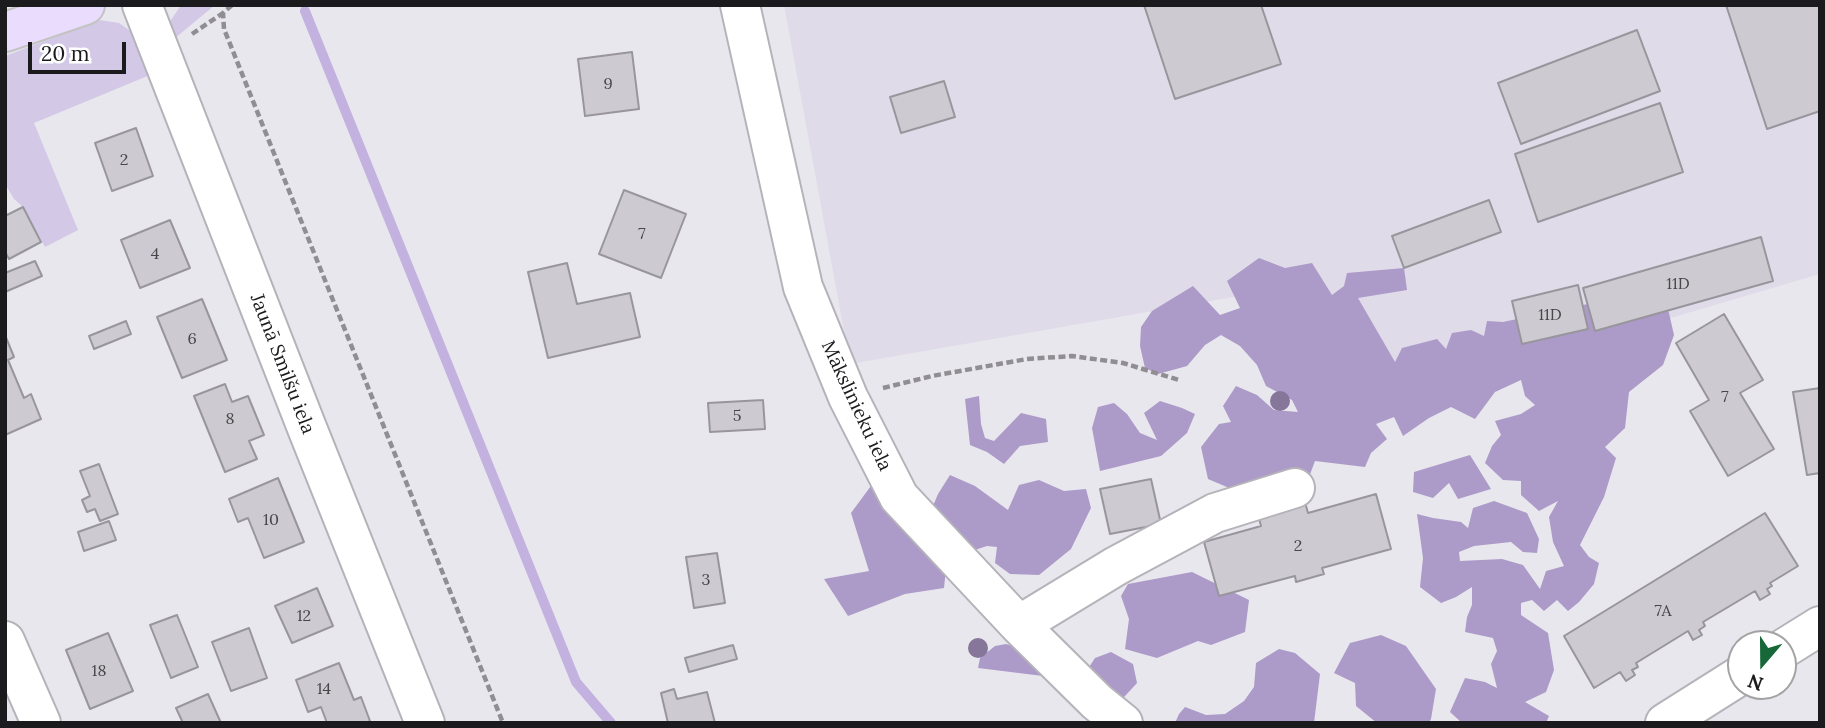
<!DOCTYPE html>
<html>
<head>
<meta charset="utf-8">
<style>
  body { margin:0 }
  #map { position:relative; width:1825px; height:728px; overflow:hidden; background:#e9e7ee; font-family:Lora,serif }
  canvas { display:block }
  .frame { position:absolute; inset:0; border:7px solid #1b1a1c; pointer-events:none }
  .north { position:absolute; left:1727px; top:630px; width:70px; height:70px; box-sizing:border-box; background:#fff; border:2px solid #a4a3a4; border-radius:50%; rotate:200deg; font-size:19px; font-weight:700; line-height:28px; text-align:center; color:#1b1a1c }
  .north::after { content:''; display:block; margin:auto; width:24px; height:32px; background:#166838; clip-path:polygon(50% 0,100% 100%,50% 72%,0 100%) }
  .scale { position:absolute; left:28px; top:42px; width:98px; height:32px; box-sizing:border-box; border:4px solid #1b1a1c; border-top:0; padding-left:9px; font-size:21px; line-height:24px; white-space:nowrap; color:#1b1a1c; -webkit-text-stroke:5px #fff; paint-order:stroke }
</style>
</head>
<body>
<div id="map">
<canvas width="1825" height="728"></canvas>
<div class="frame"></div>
<div class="north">N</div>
<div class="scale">20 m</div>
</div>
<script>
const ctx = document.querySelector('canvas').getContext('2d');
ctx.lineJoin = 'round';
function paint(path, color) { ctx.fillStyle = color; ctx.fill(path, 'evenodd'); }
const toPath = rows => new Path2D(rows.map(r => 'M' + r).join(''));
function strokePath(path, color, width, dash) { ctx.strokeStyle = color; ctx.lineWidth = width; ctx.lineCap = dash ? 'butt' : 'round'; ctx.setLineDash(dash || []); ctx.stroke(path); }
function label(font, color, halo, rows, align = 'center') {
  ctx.font = font + ' Lora,serif'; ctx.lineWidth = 7; ctx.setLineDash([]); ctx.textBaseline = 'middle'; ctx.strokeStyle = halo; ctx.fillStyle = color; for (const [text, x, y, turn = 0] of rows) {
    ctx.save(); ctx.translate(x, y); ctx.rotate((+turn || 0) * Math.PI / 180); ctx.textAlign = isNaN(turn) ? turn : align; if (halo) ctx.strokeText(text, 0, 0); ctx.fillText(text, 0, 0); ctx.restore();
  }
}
const built = toPath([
  [784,5,1820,5,1820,274,1393,400,1314,283,850,364]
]);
const green = toPath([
  [181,5,215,5,174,39,169,23],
  [100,20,119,23,132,32,150,75,34,123,78,230,45,247,23,207,14,199,5,184,5,56]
]);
const forest = toPath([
  [1259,258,1285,268,1312,263,1332,295,1344,286,1347,273,1404,268,1407,290,1358,298,1395,362,1402,348,1437,339,1446,349,1452,333,1471,330,1484,336,1487,321,1503,322,1649,291,1666,300,1674,335,1663,365,1629,392,1625,428,1605,447,1616,458,1604,497,1580,545,1589,557,1599,563,1594,584,1579,602,1568,611,1557,600,1544,611,1532,600,1521,603,1521,615,1548,633,1554,670,1546,692,1525,702,1549,716,1546,723,1462,723,1450,712,1465,678,1485,682,1497,688,1491,664,1497,651,1493,638,1465,632,1467,617,1472,605,1472,587,1456,597,1441,603,1420,587,1423,558,1417,514,1433,518,1461,522,1468,528,1473,508,1494,501,1527,513,1539,539,1537,553,1523,552,1511,542,1474,546,1459,552,1460,561,1502,559,1523,565,1540,589,1546,571,1564,566,1553,542,1549,517,1558,501,1539,511,1521,495,1521,481,1503,480,1485,463,1492,446,1501,435,1495,421,1521,414,1535,405,1525,396,1521,380,1495,392,1475,419,1451,407,1429,418,1403,436,1394,417,1376,424,1387,439,1371,453,1365,467,1315,461,1309,477,1241,493,1208,479,1201,447,1219,424,1231,422,1223,406,1236,386,1257,395,1274,410,1298,412,1292,400,1266,386,1257,365,1240,346,1221,335,1205,345,1187,366,1158,374,1145,368,1140,346,1141,327,1152,311,1193,286,1220,315,1240,308,1227,281],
  [979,396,981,424,985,438,994,441,1021,413,1046,419,1048,442,1020,446,1004,464,987,452,970,445,965,399],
  [1160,401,1182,408,1195,414,1187,433,1161,456,1100,471,1092,428,1098,407,1114,403,1127,414,1140,433,1157,440,1144,413],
  [1470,455,1491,489,1458,499,1449,483,1433,498,1413,492,1414,472],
  [879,475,930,513,938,494,950,475,975,486,1008,510,1019,485,1039,480,1064,491,1086,489,1091,508,1071,549,1039,575,1010,574,995,563,997,547,987,546,947,559,944,588,905,594,848,616,824,579,869,571,851,513],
  [1192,572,1249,600,1245,632,1211,645,1198,641,1157,658,1125,649,1129,619,1121,596,1128,584],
  [1381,635,1406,646,1436,689,1431,719,1429,723,1377,723,1356,706,1355,683,1334,673,1350,643],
  [1006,644,1025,650,1060,679,1058,692,1043,676,978,668,980,658,995,646],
  [1279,649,1295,653,1320,674,1314,723,1175,723,1179,714,1185,707,1206,715,1225,714,1244,701,1254,687,1256,663],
  [1111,652,1133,664,1137,683,1103,720,1084,716,1074,698,1082,678,1095,658]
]);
const stream = toPath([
  [305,11,576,682,611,723]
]);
const building = toPath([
  [1144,5,1261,5,1281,64,1175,99,1144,5],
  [1726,5,1819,5,1820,111,1767,129,1726,5],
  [1637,30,1660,91,1521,144,1498,83,1637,30],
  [632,52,639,109,585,116,578,59,632,52],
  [944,81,955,117,901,133,890,97,944,81],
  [1660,103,1683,172,1538,222,1515,154,1660,103],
  [136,128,153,176,112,191,95,143,136,128],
  [624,190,686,214,661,278,599,254,624,190],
  [1489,200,1501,232,1404,268,1392,236,1489,200],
  [23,207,41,242,9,259,5,252,5,216,23,207],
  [170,220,190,268,140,288,121,240,170,220],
  [1761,237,1773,281,1595,331,1583,288,1761,237],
  [35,261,42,276,5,292,5,273,35,261],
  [567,263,577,304,630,293,640,337,548,358,528,272,567,263],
  [1578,285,1588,329,1522,344,1512,301,1578,285],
  [202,299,227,360,182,378,157,317,202,299],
  [1724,314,1763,380,1740,393,1774,449,1728,476,1690,411,1709,400,1676,343,1724,314],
  [126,321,131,334,94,349,89,336,126,321],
  [5,335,14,357,8,360,24,398,31,394,41,419,5,435,5,335],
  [225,384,232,402,248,396,264,435,249,441,257,459,225,472,194,396,225,384],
  [1820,388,1820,473,1807,475,1793,392,1820,388],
  [763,400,765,429,710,432,708,403,763,400],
  [99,464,118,514,100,521,95,509,87,512,82,500,90,496,80,471,99,464],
  [278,478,304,542,264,558,248,518,238,522,229,499,278,478],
  [1151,479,1161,524,1110,534,1100,489,1151,479],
  [1376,494,1391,549,1322,568,1324,574,1296,582,1295,576,1219,596,1204,542,1261,526,1256,507,1303,495,1308,513,1376,494],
  [1765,513,1798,566,1770,583,1772,586,1767,589,1770,594,1760,600,1755,591,1703,622,1705,626,1699,630,1702,635,1693,640,1688,631,1636,663,1638,667,1632,670,1635,675,1626,681,1620,672,1594,688,1564,636,1765,513],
  [109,521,116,540,84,551,78,532,109,521],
  [717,553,725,603,694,608,686,557,717,553],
  [317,588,333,626,292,643,275,606,317,588],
  [177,615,198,667,171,678,150,625,177,615],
  [249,628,267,678,231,691,212,642,249,628],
  [108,633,133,691,90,709,66,650,108,633],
  [733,645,737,659,689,672,685,658,733,645],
  [339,663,354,700,361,697,370,721,365,723,327,723,321,707,308,712,296,680,339,663],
  [674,689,677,699,707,692,715,723,668,723,661,693,674,689],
  [208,694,221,723,183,723,176,708,208,694]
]);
const path = toPath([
  [232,5,223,13,224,29,503,723],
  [192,34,223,13],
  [883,388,932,376,1027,359,1072,356,1123,363,1179,380]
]);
const minor = toPath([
  [142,5,307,428,425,723],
  [740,5,803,287,848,397,899,497,1019,625,1097,702,1123,723],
  [1019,625,1116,566,1215,513,1295,488],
  [5,641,41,723],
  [1783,649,1820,626],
  [1665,723,1741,675]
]);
const major = toPath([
  [5,32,85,5]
]);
const trees = [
  [1280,401],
  [978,648]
];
const numberNames = [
  ["9",608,84],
  ["2",124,160],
  ["7",642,234],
  ["4",155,254],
  ["11D",1678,284],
  ["11D",1550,315],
  ["6",192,339],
  ["7",1725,397],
  ["5",737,416],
  ["8",230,419],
  ["10",271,520],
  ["2",1298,546],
  ["3",706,580],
  ["7A",1663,611],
  ["12",304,616],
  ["18",99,671],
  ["14",324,689]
];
const streetNames = [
  ["Jaunā Smilšu iela",282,364,69],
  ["Mākslinieku iela",856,406,65]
];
paint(built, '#e0dbe9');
paint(green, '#d3c8e6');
paint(forest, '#ac9ac8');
strokePath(stream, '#c3b1e0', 10);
paint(building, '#cdcbd1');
strokePath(building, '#98969c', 2);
strokePath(minor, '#b5b3b9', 42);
strokePath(major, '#c4c3c4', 42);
strokePath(path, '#908e93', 4.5, [7, 3.5]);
strokePath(minor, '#fff', 38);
strokePath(major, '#e9dcfd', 38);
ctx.fillStyle = '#867699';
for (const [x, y] of trees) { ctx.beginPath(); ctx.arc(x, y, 10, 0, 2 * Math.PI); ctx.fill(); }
label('16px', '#484649', null, numberNames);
label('19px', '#1b1a1c', '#fff', streetNames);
</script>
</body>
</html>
